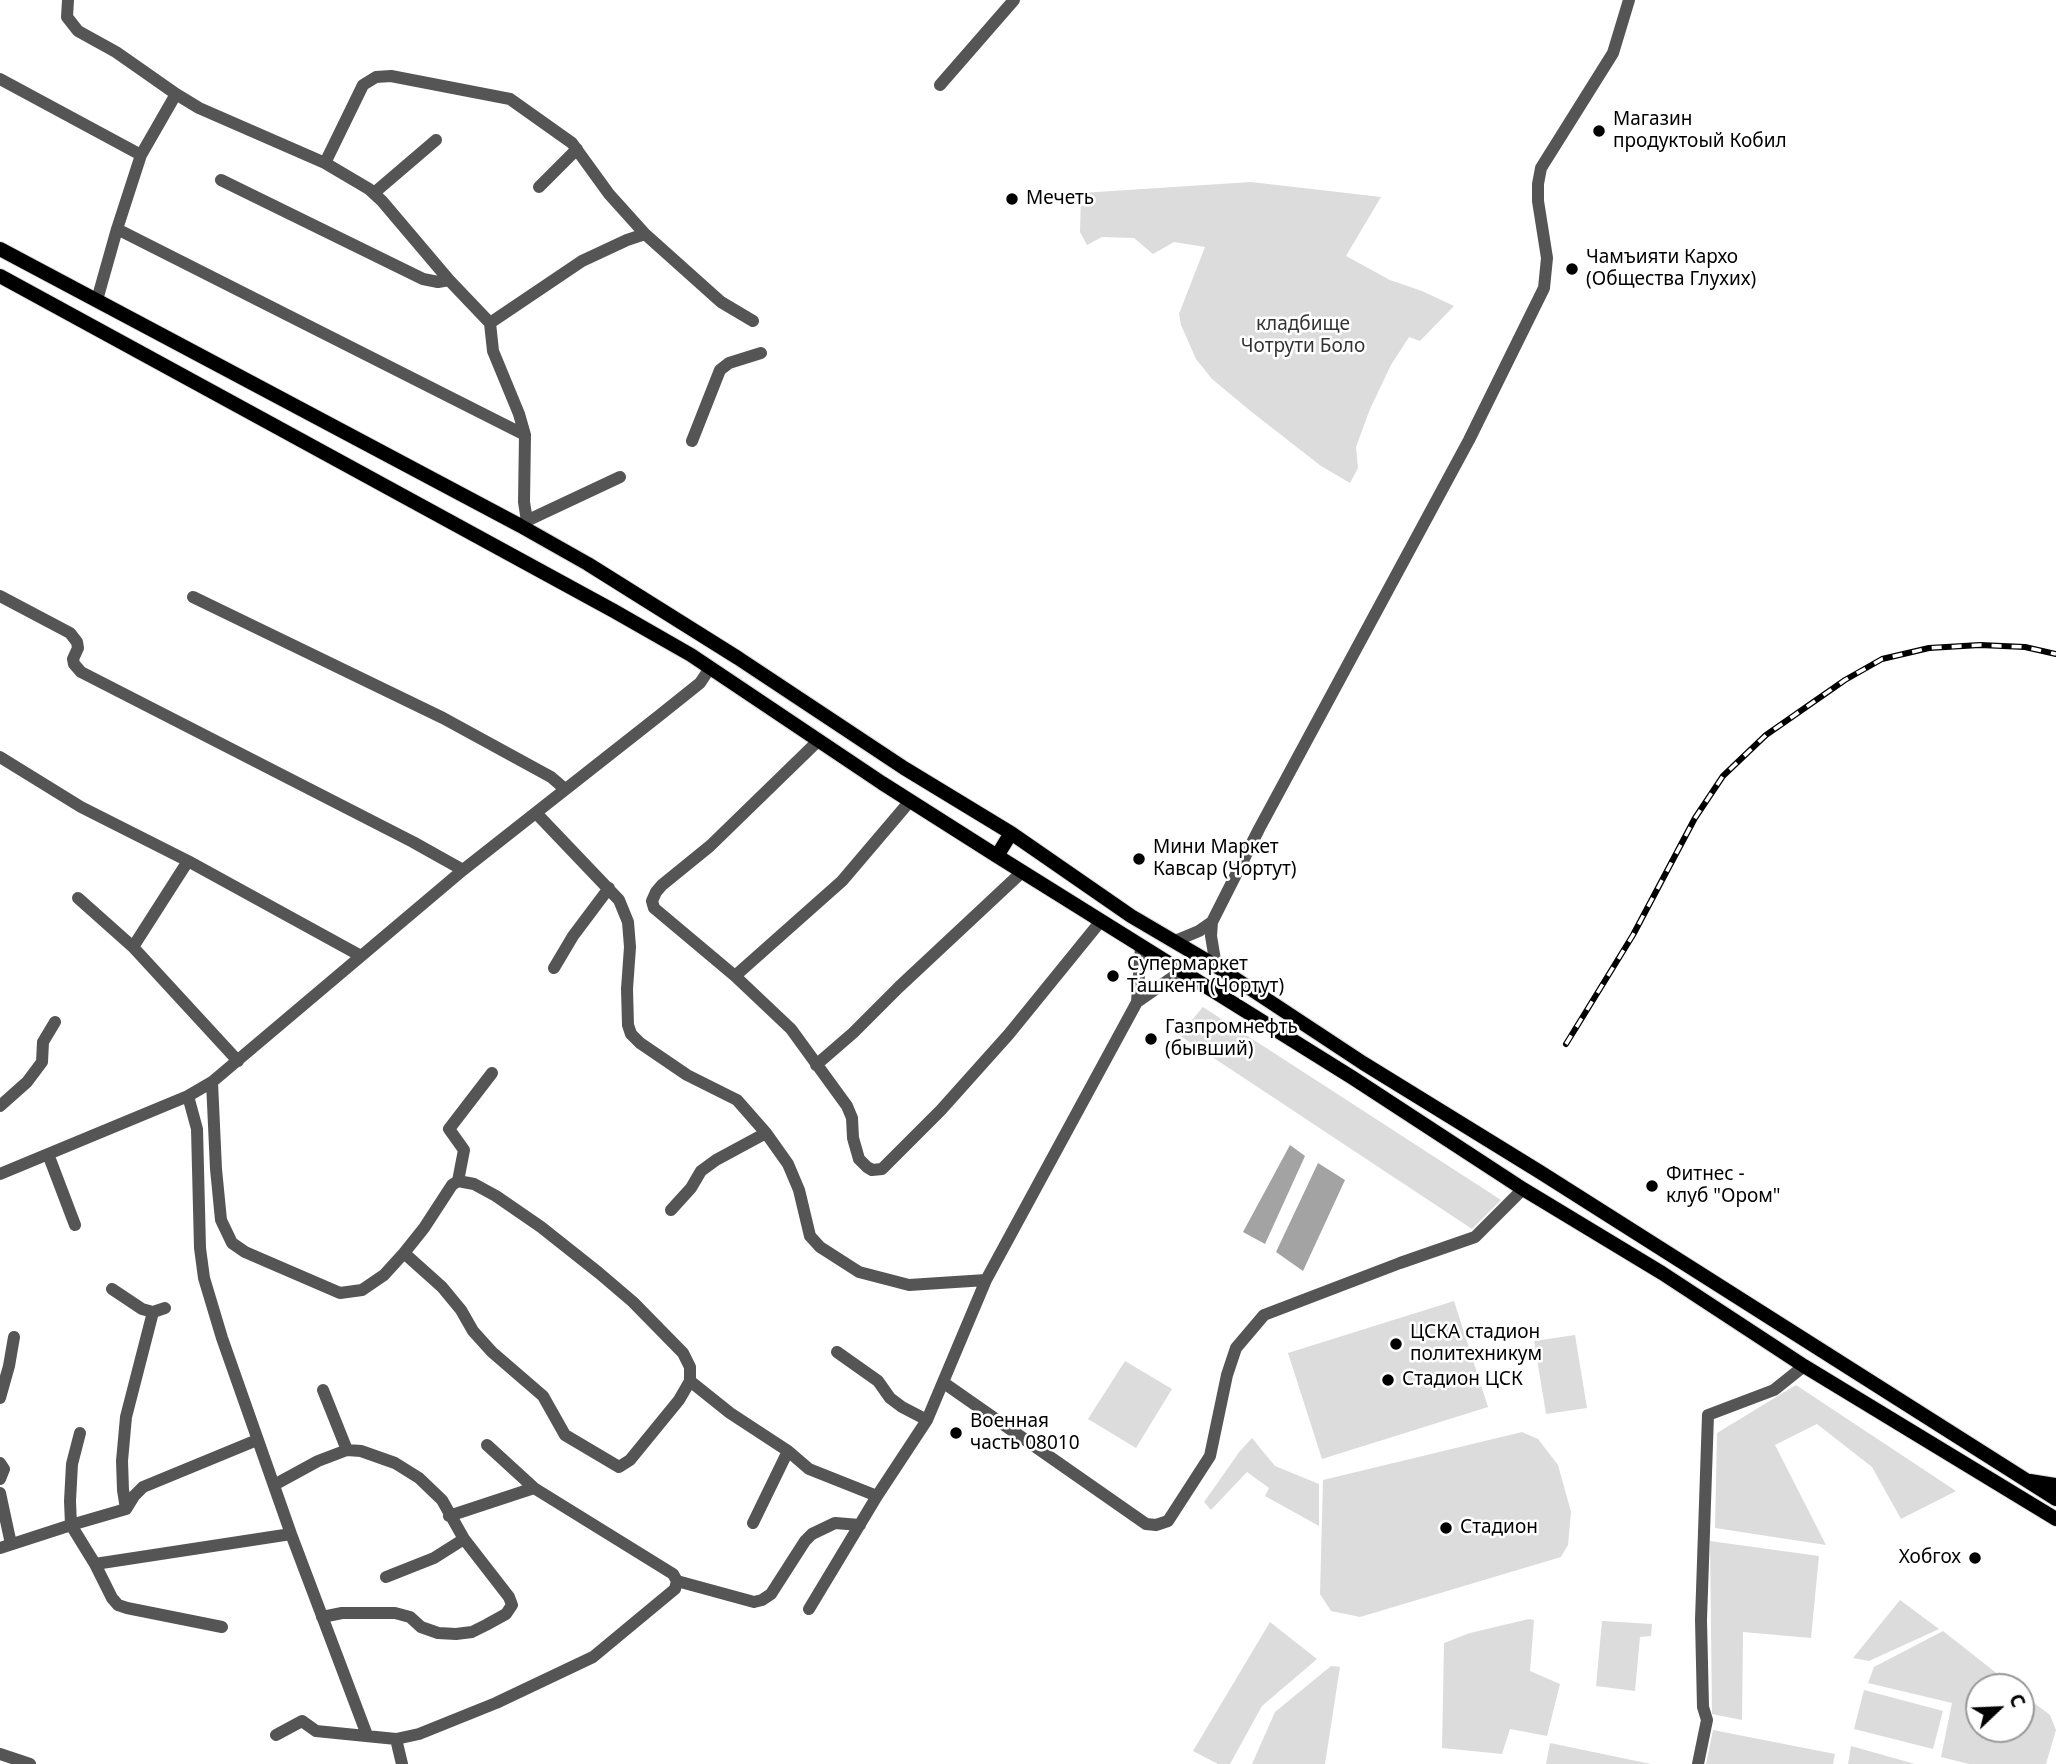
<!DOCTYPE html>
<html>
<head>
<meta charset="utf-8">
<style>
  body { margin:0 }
  #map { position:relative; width:2056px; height:1764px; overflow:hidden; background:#fff; font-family:"Noto Sans",sans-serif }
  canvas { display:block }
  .north { position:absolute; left:1965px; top:1673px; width:70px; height:70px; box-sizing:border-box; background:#fff; border:2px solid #999; border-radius:50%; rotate:67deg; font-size:19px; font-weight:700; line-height:28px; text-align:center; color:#000 }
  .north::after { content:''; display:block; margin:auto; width:24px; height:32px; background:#000; clip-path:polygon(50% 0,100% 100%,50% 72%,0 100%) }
</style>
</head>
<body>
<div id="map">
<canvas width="2056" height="1764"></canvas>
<div class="north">С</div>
</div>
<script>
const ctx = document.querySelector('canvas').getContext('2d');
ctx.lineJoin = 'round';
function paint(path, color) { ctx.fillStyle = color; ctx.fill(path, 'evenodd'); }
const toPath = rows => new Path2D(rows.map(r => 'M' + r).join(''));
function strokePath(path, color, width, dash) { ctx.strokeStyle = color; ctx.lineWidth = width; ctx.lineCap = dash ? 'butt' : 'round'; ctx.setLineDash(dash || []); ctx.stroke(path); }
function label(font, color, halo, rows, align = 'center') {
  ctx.font = font + ' "Noto Sans",sans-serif'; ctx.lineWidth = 5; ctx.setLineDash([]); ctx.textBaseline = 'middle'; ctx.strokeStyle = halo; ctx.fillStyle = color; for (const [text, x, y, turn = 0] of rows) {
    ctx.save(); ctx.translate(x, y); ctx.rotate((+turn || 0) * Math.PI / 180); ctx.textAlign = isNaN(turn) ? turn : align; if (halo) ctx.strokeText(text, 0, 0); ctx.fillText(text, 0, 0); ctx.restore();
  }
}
const green = toPath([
  [1251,182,1381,197,1346,256,1390,280,1422,291,1454,306,1420,341,1409,337,1391,365,1370,409,1356,447,1358,468,1350,483,1321,466,1253,413,1212,379,1196,359,1181,325,1179,314,1205,247,1174,242,1153,254,1134,238,1102,237,1087,245,1080,232,1081,193],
  [1203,1007,1501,1200,1472,1229,1179,1035],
  [1454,1301,1488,1407,1322,1459,1288,1353],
  [1575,1335,1587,1408,1546,1414,1534,1341],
  [1125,1361,1172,1389,1136,1448,1088,1419],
  [1796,1385,1956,1491,1901,1519,1872,1467,1817,1424,1775,1445,1826,1545,1715,1528,1717,1433],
  [1522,1432,1538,1439,1558,1465,1571,1512,1568,1545,1561,1557,1360,1617,1331,1611,1320,1594,1323,1480],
  [1252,1438,1275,1466,1319,1484,1319,1526,1265,1496,1269,1488,1247,1472,1211,1510,1204,1502,1240,1451],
  [1710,1541,1819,1556,1811,1638,1743,1632,1742,1720,1712,1714],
  [1900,1600,1939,1629,1869,1661,1853,1658],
  [1529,1619,1534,1620,1530,1671,1560,1684,1547,1736,1510,1729,1502,1754,1442,1748,1444,1643,1470,1633],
  [1602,1621,1652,1624,1651,1636,1640,1637,1635,1691,1596,1686],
  [1270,1622,1317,1659,1262,1706,1230,1764,1218,1764,1193,1751],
  [1943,1631,2014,1687,1979,1687,1979,1729,2021,1729,2021,1693,2050,1715,2056,1730,2046,1764,1969,1764,1941,1757,1952,1703,1868,1683,1874,1667],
  [1331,1666,1340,1667,1325,1764,1252,1764,1275,1712],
  [1864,1690,1943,1711,1933,1749,1854,1729],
  [1713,1730,1835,1754,1833,1764,1706,1764],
  [1550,1743,1651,1764,1546,1764],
  [1851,1746,1915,1764,1848,1764]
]);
const water = toPath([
  [1290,1145,1305,1156,1265,1244,1243,1232],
  [1318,1163,1345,1180,1303,1271,1276,1252]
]);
const minor = toPath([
  [68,0,67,17,78,31,116,52,176,94,199,108,325,163],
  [0,79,141,155],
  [940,85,1014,0],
  [176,94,141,155,117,229,525,435],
  [221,180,423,279,438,282,449,280],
  [539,187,577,149],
  [374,193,436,140],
  [97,300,117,229],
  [490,323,582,261,627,240,645,234],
  [692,441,720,370,729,363,761,353],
  [527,521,524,502,525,435,519,414,493,351,490,323,449,280,382,201,369,189,325,163,363,85,376,77,391,76,510,99,572,143,609,194,645,234,721,302,753,321],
  [522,523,620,477],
  [0,596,70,633,77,642,78,648,73,659,74,664,81,672,413,842,463,870],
  [193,597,443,718,551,777,565,789],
  [818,741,710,846,662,885,656,892,652,901,654,908,735,976,791,1029,847,1106,852,1118,853,1138,859,1159,867,1167,872,1170,882,1169,941,1110,1009,1034,1100,922],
  [0,757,81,807,188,861,361,956],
  [536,813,619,900,628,922,630,947,627,989,628,1025,631,1034,640,1043,687,1075,737,1100,766,1133,788,1164,799,1190,810,1236,820,1247,859,1272,909,1285,986,1280],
  [78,898,133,947,238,1061],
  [1175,941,1199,931,1212,922],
  [133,947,188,861],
  [1216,966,1211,936,1212,922,1259,829,1469,440,1544,288,1547,258,1538,201,1538,184,1541,168,1613,53,1629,0],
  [554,968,573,936,609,888],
  [735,976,842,881,910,801],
  [1137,1002,1173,977,1183,973],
  [816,1065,853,1033,899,987,1022,872],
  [212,1082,216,1169,221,1220,232,1243,245,1252,340,1293,362,1290,384,1275,404,1253,424,1228,452,1185,458,1181,474,1184,496,1196,541,1227,599,1273,633,1302,683,1353,690,1367,690,1381,679,1400,630,1460,619,1467,565,1435,543,1396,492,1352,473,1331,461,1310,442,1287,404,1253],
  [188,1096,197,1129,200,1248,204,1278,222,1338,291,1534,367,1735],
  [0,1106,27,1082,42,1062,43,1042,55,1022],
  [48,1154,75,1225],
  [0,1174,188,1096,212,1082,463,870,660,715,700,683,710,668],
  [458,1181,464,1150,449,1129,492,1073],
  [671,1210,691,1188,701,1171,716,1160,766,1133],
  [112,1289,142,1309,153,1312,165,1308],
  [837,1352,878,1381,890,1398,902,1407,927,1420],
  [690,1381,730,1413,788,1451,809,1469,877,1496],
  [944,1383,1146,1524,1156,1525,1168,1521,1210,1456,1227,1375,1236,1348,1264,1315,1400,1263,1475,1237,1523,1189],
  [323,1390,347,1450],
  [0,1398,9,1366,14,1337],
  [80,1433,72,1464,70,1501,71,1525,126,1509,134,1496,143,1487,257,1440],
  [0,1463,4,1469,0,1479],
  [274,1485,318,1461,347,1450,361,1451,395,1463,419,1478,442,1500,464,1539,509,1597,512,1605,506,1614,486,1625,472,1632,456,1634,438,1633,421,1627,410,1617,395,1613,342,1613,322,1617],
  [0,1493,11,1544],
  [126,1509,123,1490,122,1461,126,1417,153,1312],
  [449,1516,534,1488],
  [753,1523,788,1451],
  [0,1548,71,1525,95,1564],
  [386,1577,434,1558,464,1539],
  [677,1581,754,1602,762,1600,771,1594,805,1541,812,1534,835,1523,860,1525],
  [809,1609,877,1496,927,1420,986,1280,1137,1002,1141,947],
  [222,1627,127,1608,118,1605,112,1598,95,1564,291,1534],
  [276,1735,302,1721,316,1731,396,1739,419,1734,496,1703,593,1657,675,1589,677,1581,673,1574,534,1488,487,1445],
  [396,1739,402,1764],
  [0,1754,30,1764],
  [1698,1764,1707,1720,1703,1707,1701,1620,1708,1415,1774,1390,1804,1366]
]);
const major = toPath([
  [0,249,519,525,588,564,738,658,904,768,1011,833,1131,916,1216,966,1363,1063,1540,1172,2056,1499],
  [0,276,614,611,691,655,882,783,997,856,1353,1078,1523,1189,1662,1273,1804,1366,2056,1519],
  [997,856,1011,833],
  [2030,1481,2056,1485]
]);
const rail = toPath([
  [1566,1044,1633,935,1695,818,1723,776,1766,735,1845,680,1882,659,1929,648,1980,645,2025,647,2056,654]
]);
const markers = [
  [1599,131,7,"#000"],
  [1012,199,7,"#000"],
  [1572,269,7,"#000"],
  [1139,859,7,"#000"],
  [1113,976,7,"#000"],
  [1151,1039,7,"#000"],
  [1652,1186,7,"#000"],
  [1396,1344,7,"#000"],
  [1388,1380,7,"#000"],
  [956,1433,7,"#000"],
  [1446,1528,7,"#000"],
  [1975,1558,7,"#000"]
];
const poiNames = [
  ["Магазин",1613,120],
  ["продуктоый Кобил",1613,142],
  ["Мечеть",1026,199],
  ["Чамъияти Кархо",1586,258],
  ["(Общества Глухих)",1586,280],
  ["Мини Маркет",1153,848],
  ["Кавсар (Чортут)",1153,870],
  ["Супермаркет",1127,965],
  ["Ташкент (Чортут)",1127,987],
  ["Газпромнефть",1165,1028],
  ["(бывший)",1165,1050],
  ["Фитнес -",1666,1175],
  ["клуб \"Ором\"",1666,1197],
  ["ЦСКА стадион",1410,1333],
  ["политехникум",1410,1355],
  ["Стадион ЦСК",1402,1380],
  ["Военная",970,1422],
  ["часть 08010",970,1444],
  ["Стадион",1460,1528],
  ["Хобгох",1961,1558,"right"]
];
const parkNames = [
  ["кладбище",1303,325],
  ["Чотрути Боло",1303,347]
];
paint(green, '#dcdcdc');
paint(water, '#a3a3a3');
strokePath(major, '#dbdbdb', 16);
strokePath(minor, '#555', 12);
strokePath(major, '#000', 14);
strokePath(rail, '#000', 6);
strokePath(rail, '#fff', 3.5, [10]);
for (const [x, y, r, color] of markers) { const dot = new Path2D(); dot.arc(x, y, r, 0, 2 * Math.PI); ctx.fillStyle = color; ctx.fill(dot); strokePath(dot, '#fff', 2.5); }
label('19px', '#000', '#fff', poiNames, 'left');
label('19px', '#333', '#fff', parkNames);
</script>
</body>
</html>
